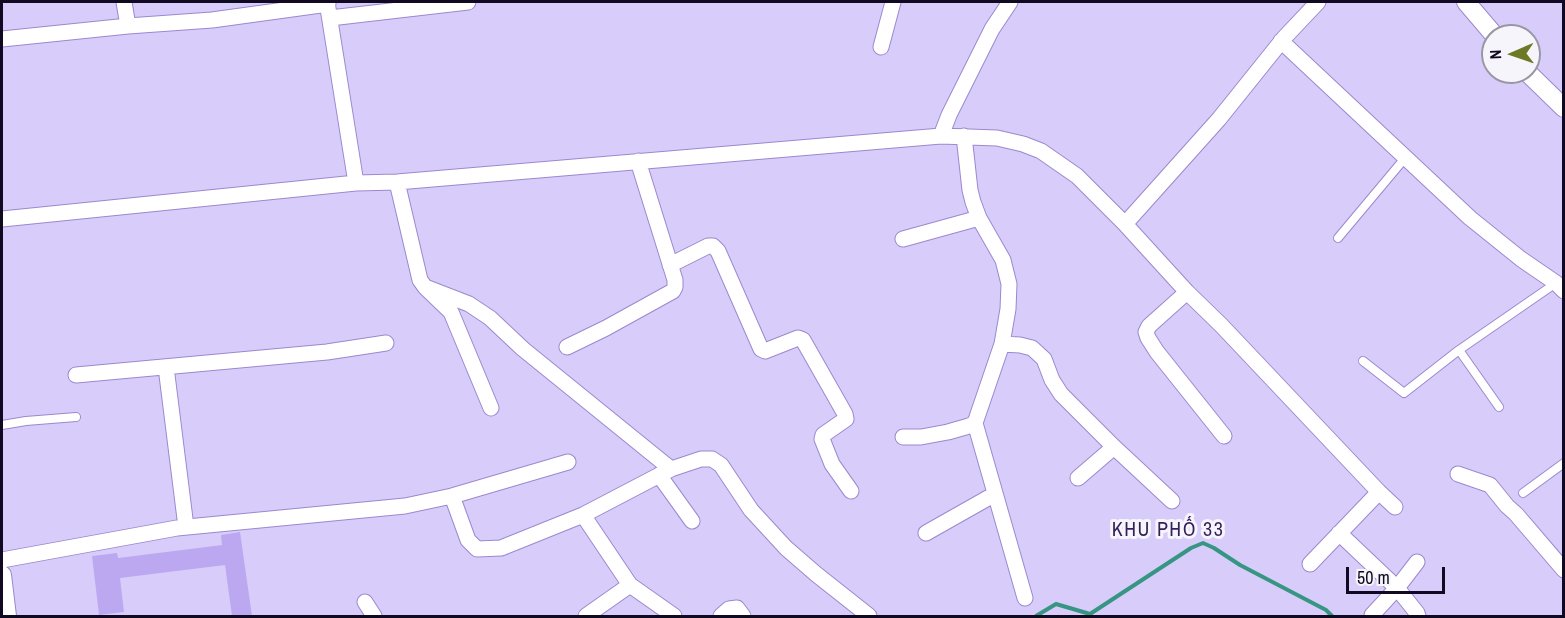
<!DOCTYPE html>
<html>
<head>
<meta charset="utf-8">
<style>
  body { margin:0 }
  #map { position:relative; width:1565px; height:618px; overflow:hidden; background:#d8cdfa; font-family:"Archivo Narrow",sans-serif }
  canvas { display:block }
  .frame { position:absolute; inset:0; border:3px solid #110821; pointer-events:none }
  .north { position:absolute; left:1481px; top:24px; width:60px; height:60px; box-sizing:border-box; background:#f6f5fc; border:2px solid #9a96a4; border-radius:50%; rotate:268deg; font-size:16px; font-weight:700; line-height:24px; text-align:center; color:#110821 }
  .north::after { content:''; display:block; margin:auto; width:21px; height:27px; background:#6e7925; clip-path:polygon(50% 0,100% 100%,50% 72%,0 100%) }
  .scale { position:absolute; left:1346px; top:567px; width:99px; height:27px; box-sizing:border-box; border:3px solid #110821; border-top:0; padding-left:8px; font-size:18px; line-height:21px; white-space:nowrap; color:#110821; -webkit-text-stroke:4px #f6f5fc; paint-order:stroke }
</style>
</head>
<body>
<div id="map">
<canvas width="1565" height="618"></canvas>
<div class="frame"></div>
<div class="north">N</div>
<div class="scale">50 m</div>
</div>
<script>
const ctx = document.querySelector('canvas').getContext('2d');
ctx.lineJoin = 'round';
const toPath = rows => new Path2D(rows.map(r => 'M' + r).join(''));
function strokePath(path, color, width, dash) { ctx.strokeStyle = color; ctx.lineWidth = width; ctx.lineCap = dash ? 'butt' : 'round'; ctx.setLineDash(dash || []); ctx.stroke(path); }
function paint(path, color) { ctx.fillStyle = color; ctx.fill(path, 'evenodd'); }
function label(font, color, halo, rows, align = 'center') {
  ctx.font = font + ' "Archivo Narrow",sans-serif'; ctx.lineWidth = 6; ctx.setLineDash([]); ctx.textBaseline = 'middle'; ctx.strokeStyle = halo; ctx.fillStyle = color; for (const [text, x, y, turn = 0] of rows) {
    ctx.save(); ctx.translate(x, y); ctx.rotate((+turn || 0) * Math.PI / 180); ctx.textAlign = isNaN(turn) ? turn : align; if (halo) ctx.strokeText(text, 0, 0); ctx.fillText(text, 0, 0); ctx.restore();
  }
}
const stream = toPath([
  [1036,616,1056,604,1090,614,1191,548,1203,543,1214,548,1240,565,1326,610,1332,616]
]);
const building = toPath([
  [240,532,252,616,232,616,225,565,120,578,124,612,99,615,92,556,117,553,118,558,222,545,221,535]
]);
const service = toPath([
  [1338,238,1405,158],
  [1459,350,1499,407],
  [1363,361,1404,393,1459,350,1556,283],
  [2,425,26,421,76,417],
  [1523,493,1564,463]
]);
const minor = toPath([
  [124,2,128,26],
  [327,2,356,183],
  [330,18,468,2],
  [2,39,128,26,212,20,328,4],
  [1281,41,1470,218,1521,259,1556,283,1564,291],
  [881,47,893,2],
  [941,136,949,115,992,29,1010,2],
  [964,136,970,190,973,202,979,218,1003,260,1009,284,1008,309,1002,344,975,423,1025,598],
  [397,182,420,280,425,287,451,312,491,408],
  [2,219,356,183,397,182,941,136,997,138,1023,144,1041,151,1077,176,1125,224,1187,292,1221,325,1379,492,1395,507],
  [1125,224,1219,119,1284,38,1318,2],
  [903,239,979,218],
  [670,265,708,246,713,246,718,251,761,349,765,351,798,338,803,340,845,414,846,419,823,435,822,439,832,464,851,491],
  [425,287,469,304,490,318,523,349,671,469],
  [1187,292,1149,326,1146,332,1148,338,1157,352,1224,436],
  [1002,344,1020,345,1032,348,1044,359,1052,380,1061,394,1114,447,1172,501],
  [567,347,606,328,673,291,675,287,675,280,638,161],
  [166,367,186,527],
  [76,375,327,352,386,343],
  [903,437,921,437,948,432,969,426,975,423],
  [1458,474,1490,485,1507,506,1516,514,1564,570],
  [659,475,692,521],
  [1078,478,1114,447],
  [452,496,468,540,477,549,501,548,583,515,671,469,701,459,712,459,721,465,751,510,786,548,816,574,869,616],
  [583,515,630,585,674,616],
  [926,533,995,494],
  [1339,533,1397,588,1417,613,1418,616],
  [2,560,177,528,405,506,452,496,568,462],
  [1310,564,1379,492],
  [365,602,374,616],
  [1372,615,1397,588,1417,562],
  [586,616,630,585],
  [721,616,729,609,737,608,743,616]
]);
const tertiary = toPath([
  [1466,2,1495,36],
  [1527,72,1564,108],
  [2,575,7,616]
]);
const quarterNames = [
  ["KHU PHỐ 33",1168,531]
];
strokePath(stream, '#379683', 4);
paint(building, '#bca8f1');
strokePath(service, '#9c88ce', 10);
strokePath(minor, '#9c88ce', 17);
strokePath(tertiary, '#9c88ce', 20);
strokePath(service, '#fff', 8);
strokePath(minor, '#fff', 15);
strokePath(tertiary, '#fff', 18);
ctx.letterSpacing = '1.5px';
label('20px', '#341e5b', '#f6f5fc', quarterNames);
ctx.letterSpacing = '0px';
</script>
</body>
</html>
